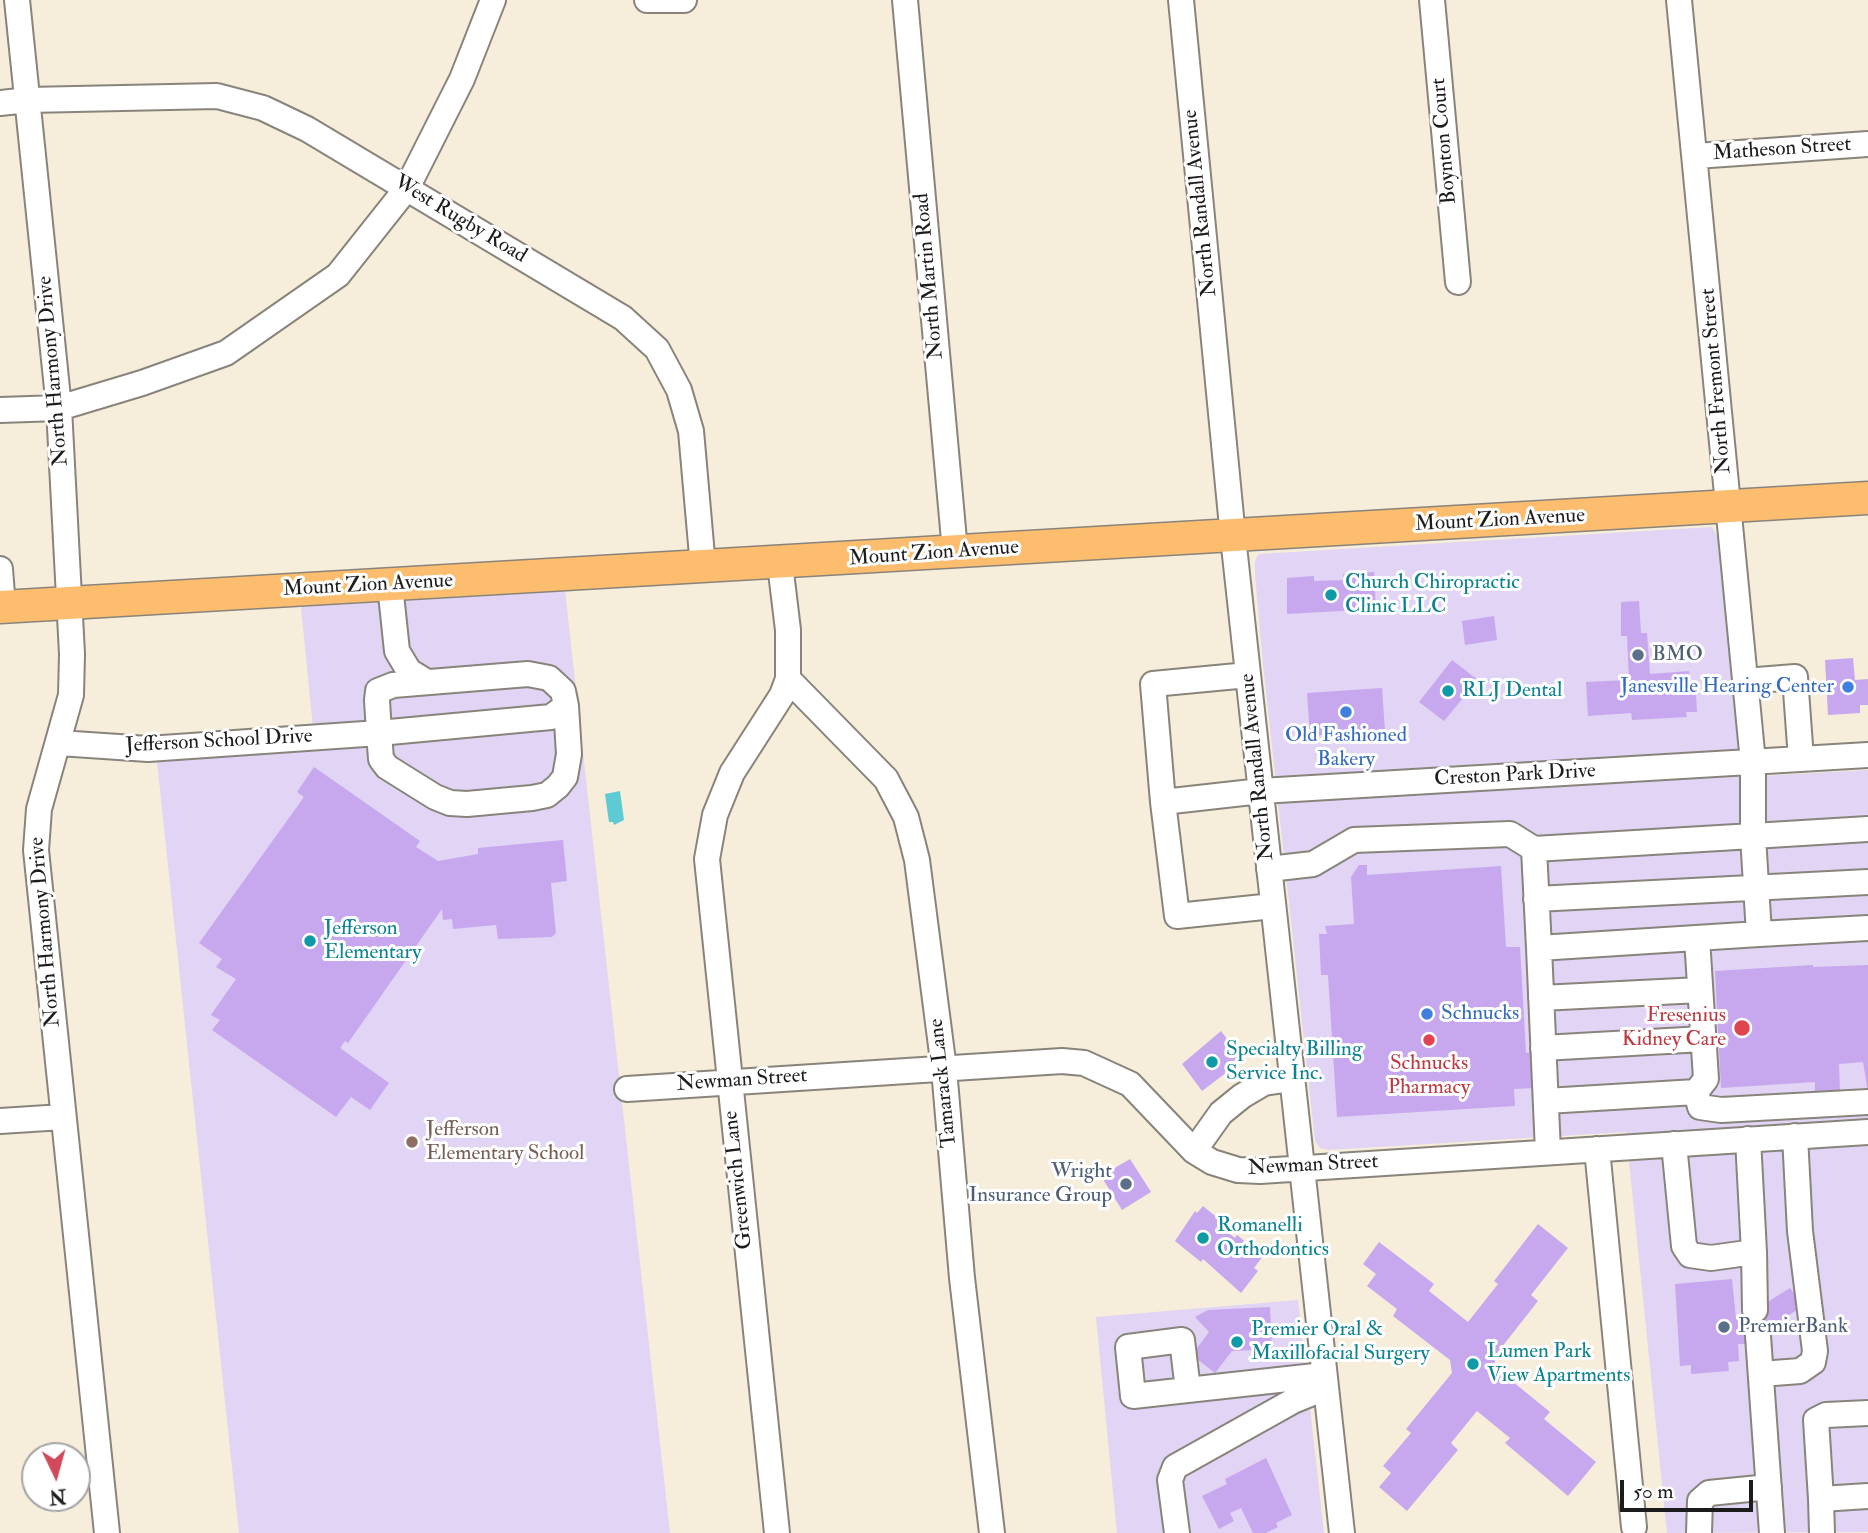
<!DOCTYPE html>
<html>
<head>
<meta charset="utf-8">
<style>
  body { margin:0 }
  #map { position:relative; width:1868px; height:1533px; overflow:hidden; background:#f6edda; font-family:"IM FELL Double Pica",serif }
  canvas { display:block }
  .north { position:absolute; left:21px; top:1442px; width:70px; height:70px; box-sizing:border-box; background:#fff; border:2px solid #a4a4a4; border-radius:50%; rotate:175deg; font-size:19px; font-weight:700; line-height:28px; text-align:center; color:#1c1c1c }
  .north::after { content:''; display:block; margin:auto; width:24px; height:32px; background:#d1495b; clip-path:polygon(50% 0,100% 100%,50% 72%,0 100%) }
  .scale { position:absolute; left:1620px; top:1480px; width:133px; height:32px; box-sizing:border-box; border:4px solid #1c1c1c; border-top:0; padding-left:9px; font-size:21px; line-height:24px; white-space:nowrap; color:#1c1c1c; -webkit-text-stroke:5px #fff; paint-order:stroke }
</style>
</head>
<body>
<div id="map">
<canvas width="1868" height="1533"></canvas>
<div class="north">N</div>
<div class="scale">50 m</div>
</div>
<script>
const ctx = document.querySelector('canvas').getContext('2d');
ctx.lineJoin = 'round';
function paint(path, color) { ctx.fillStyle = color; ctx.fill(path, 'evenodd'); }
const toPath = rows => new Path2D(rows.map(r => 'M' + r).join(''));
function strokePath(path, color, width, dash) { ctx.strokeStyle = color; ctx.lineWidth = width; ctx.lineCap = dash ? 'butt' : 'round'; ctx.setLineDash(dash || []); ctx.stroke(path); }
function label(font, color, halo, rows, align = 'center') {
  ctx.font = font + ' "IM FELL Double Pica",serif'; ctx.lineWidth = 6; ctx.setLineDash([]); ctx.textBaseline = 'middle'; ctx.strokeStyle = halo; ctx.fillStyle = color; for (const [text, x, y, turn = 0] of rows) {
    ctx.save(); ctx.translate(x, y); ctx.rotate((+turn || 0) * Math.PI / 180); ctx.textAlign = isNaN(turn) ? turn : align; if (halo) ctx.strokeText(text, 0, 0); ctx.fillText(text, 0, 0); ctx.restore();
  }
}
const built = toPath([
  [1712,527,1718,538,1742,777,1868,770,1868,1532,1667,1533,1626,1132,1329,1150,1320,1148,1315,1141,1263,664,1255,575,1255,561,1259,554],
  [565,591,670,1533,239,1533,156,752,314,738,301,607],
  [1298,1300,1324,1533,1117,1533,1096,1317]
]);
const water = toPath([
  [620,791,624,820,614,825,613,822,609,822,605,794]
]);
const building = toPath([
  [1374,572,1376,609,1287,614,1287,578,1314,576,1314,581,1344,580,1343,574],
  [1639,601,1641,633,1647,633,1650,674,1689,671,1691,695,1696,694,1697,712,1686,712,1687,717,1632,720,1631,713,1588,716,1586,682,1629,680,1627,636,1621,636,1621,602],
  [1494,616,1497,640,1465,645,1462,621],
  [1853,658,1855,680,1868,679,1868,705,1860,705,1860,713,1828,715,1825,660],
  [1452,660,1478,680,1444,721,1419,702],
  [1382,688,1385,731,1310,736,1307,693],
  [314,767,420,841,416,847,438,861,478,854,478,848,563,840,567,881,551,883,556,933,552,937,498,939,496,925,453,929,452,919,443,920,442,909,348,1043,345,1041,340,1048,389,1083,370,1110,351,1097,336,1117,212,1030,220,1020,211,1015,236,979,216,967,222,959,199,943,304,797,297,792],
  [1359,865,1367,865,1367,875,1501,866,1506,947,1520,947,1526,1053,1533,1052,1535,1088,1514,1089,1515,1106,1337,1117,1328,975,1321,975,1319,934,1327,934,1325,926,1354,924,1351,877],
  [1813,965,1813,967,1868,965,1868,1092,1863,1062,1839,1064,1840,1090,1815,1091,1815,1082,1721,1088,1715,971],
  [1221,1031,1243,1060,1202,1091,1182,1064],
  [1130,1159,1151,1192,1122,1210,1101,1176],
  [1203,1206,1229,1227,1226,1231,1235,1238,1237,1235,1263,1256,1254,1268,1258,1271,1241,1293,1203,1259,1201,1262,1175,1241,1195,1211,1197,1213],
  [1538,1224,1568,1248,1531,1295,1538,1301,1494,1357,1496,1368,1550,1412,1544,1419,1596,1462,1568,1496,1505,1443,1510,1438,1477,1411,1451,1443,1458,1450,1407,1511,1379,1487,1391,1473,1383,1466,1411,1433,1406,1429,1452,1373,1450,1360,1393,1316,1397,1309,1367,1286,1376,1274,1363,1264,1379,1242,1434,1284,1429,1291,1468,1322,1498,1284,1494,1281],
  [1732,1279,1736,1319,1742,1318,1790,1288,1803,1306,1745,1344,1738,1344,1739,1361,1728,1362,1729,1371,1691,1374,1691,1365,1680,1366,1675,1284],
  [1270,1307,1272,1349,1232,1351,1215,1373,1192,1355,1209,1332,1195,1317,1208,1310],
  [1266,1458,1292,1515,1276,1523,1278,1527,1266,1533,1253,1533,1241,1508,1230,1513,1234,1521,1219,1529,1202,1496,1227,1484,1225,1479]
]);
const minor = toPath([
  [17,0,59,408,72,654,71,695,39,809,36,850,107,1533],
  [647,0,684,0],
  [905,0,955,551],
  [1181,0,1233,537,1342,1533],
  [1432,0,1458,282],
  [1679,0,1753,762,1753,836,1759,934,1539,948,1534,849,1753,836,1868,829],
  [0,103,28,100,217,96,263,108,307,129,623,318,657,349,679,390,691,431,703,567],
  [1696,156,1868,144],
  [0,410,59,408,142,383,226,353,338,275,407,188,462,79,493,0],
  [0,569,3,607],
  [390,585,397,651,409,671,427,682],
  [1248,675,1153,684,1163,802,1177,916,1273,906],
  [788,679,886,779,906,817,917,860,944,1069,962,1278,992,1533],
  [1745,681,1795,677,1801,759],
  [59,743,148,749,379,733,551,717,566,706,563,691,549,678,528,674,393,685,378,691,377,700,379,733,381,759,387,767,435,797,450,803,467,804,532,798,547,795,558,786,565,777,569,754,566,706],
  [1163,802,1261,791,1868,755],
  [1269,869,1313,864,1354,840,1510,834,1534,849],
  [1536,899,1868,882],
  [1759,934,1868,928],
  [1697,938,1706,1079,1696,1092,1700,1107,1721,1110,1868,1102],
  [1539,948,1548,1152],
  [1541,998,1700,990],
  [1543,1048,1703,1039],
  [627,1089,1062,1061,1084,1063,1130,1084,1194,1151,1212,1162,1238,1170,1260,1171,1868,1132],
  [1546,1101,1696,1092],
  [0,1121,63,1117],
  [1674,1144,1684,1246,1690,1255,1711,1258,1754,1252,1748,1139],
  [1597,1149,1634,1527],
  [1194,1151,1221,1113,1242,1096,1264,1083,1291,1079],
  [1754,1252,1755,1310],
  [1758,1336,1772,1533],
  [1761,1374,1800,1371,1813,1362,1815,1351,1800,1231,1795,1136],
  [1188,1390,1182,1340,1128,1347,1133,1396,1324,1375],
  [1821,1499,1816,1420,1826,1415,1868,1413],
  [777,1533,707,859,715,815,732,773,782,695,788,679,788,630,780,564],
  [1177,1533,1170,1480,1175,1467,1293,1401,1325,1388],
  [1699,1533,1700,1501,1709,1493,1769,1487],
  [1822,1533,1821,1499,1868,1496]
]);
const major = toPath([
  [0,607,1868,498]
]);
const markers = [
  [1331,595,7,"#0f9aa8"],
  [1638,655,7,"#5c6f8a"],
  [1848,687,7,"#3f7fe0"],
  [1448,691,7,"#0f9aa8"],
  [1346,712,7,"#3f7fe0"],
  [310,941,7,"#0f9aa8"],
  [1427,1014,7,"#3f7fe0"],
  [1742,1028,9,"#e0444e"],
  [1429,1040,7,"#e0444e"],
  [1212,1062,7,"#0f9aa8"],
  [412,1142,7,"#8d6e63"],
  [1126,1184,7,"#5c6f8a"],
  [1203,1238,7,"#0f9aa8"],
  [1724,1327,7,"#5c6f8a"],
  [1237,1342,7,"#0f9aa8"],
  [1473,1364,7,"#0f9aa8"]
];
const streetNames = [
  ["Boynton Court",1445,141,-95],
  ["Matheson Street",1782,150,-4],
  ["North Randall Avenue",1201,203,-96],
  ["West Rugby Road",460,220,31],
  ["North Martin Road",930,276,-95],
  ["North Harmony Drive",54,371,-95],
  ["North Fremont Street",1717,381,-95],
  ["Mount Zion Avenue",1500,521,-3],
  ["Mount Zion Avenue",934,554,-4],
  ["Mount Zion Avenue",368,586,-3],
  ["Jefferson School Drive",219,742,-3],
  ["North Randall Avenue",1258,767,-96],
  ["Creston Park Drive",1515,776,-3],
  ["North Harmony Drive",46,932,-95],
  ["Newman Street",742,1081,-4],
  ["Tamarack Lane",944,1083,-96],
  ["Newman Street",1313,1166,-3],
  ["Greenwich Lane",739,1180,-96]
];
const cultureNames = [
  ["Church Chiropractic",1345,583],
  ["Clinic LLC",1345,607],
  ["RLJ Dental",1462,691],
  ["Jefferson",324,929],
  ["Elementary",324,953],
  ["Specialty Billing",1226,1050],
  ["Service Inc.",1226,1074],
  ["Romanelli",1217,1226],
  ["Orthodontics",1217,1250],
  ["Premier Oral &",1251,1330],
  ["Maxillofacial Surgery",1251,1354],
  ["Lumen Park",1487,1352],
  ["View Apartments",1487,1376]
];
const serviceNames = [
  ["BMO",1652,655],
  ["Wright",1112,1172,"right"],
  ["Insurance Group",1112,1196,"right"],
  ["PremierBank",1738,1327]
];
const shopNames = [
  ["Janesville Hearing Center",1834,687],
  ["Old Fashioned",1346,736,"center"],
  ["Bakery",1346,760,"center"],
  ["Schnucks",1441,1014,"left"]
];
const healthNames = [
  ["Fresenius",1726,1016],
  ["Kidney Care",1726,1040],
  ["Schnucks",1429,1064,"center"],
  ["Pharmacy",1429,1088,"center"]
];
const educationNames = [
  ["Jefferson",426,1130],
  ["Elementary School",426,1154]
];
paint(built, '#e1d4f4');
paint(water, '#5dcad4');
paint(building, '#c7a8ef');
strokePath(minor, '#89847b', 28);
strokePath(major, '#89847b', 35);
strokePath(minor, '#fff', 24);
strokePath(major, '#fcbd6f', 32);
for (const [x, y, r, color] of markers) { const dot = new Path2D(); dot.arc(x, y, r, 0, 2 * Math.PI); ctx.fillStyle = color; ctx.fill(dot); strokePath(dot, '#fff', 2.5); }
label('21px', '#1c1c1c', '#fff', streetNames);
label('21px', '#0d838f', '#fff', cultureNames, 'left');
label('21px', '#4e5e75', '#fff', serviceNames, 'left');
label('21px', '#366cbe', '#fff', shopNames, 'right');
label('21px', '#be3a42', '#fff', healthNames, 'right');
label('21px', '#785e54', '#fff', educationNames, 'left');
</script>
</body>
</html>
